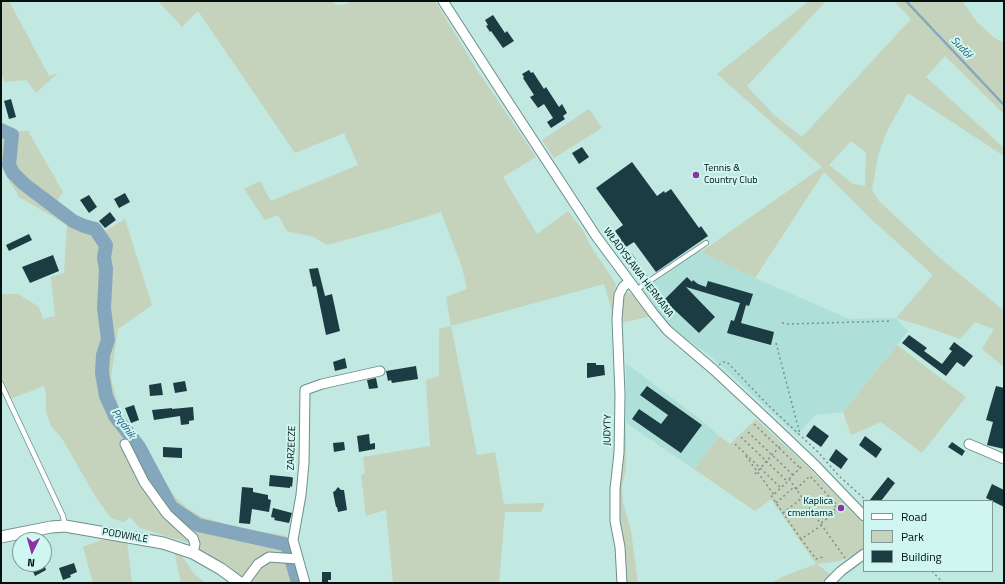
<!DOCTYPE html>
<html>
<head>
<meta charset="utf-8">
<style>
  body { margin:0 }
  #map { position:relative; width:1005px; height:584px; overflow:hidden; background:#c2e8e2; font-family:"Titillium Web",sans-serif }
  canvas { display:block }
  .frame { position:absolute; inset:0; border:2px solid #041110; pointer-events:none }
  .legend { position:absolute; left:863px; top:500px; width:130px; height:72px; box-sizing:border-box; background:#cff6f0; border:1px solid #7e9a96; margin:0; padding:5px 7px; list-style:none; font-size:12px; color:#041110 }
  .legend li { display:flex; align-items:center; gap:8px; height:20px }
  .legend b { width:20px; border:1px solid #7e9a96 }
  .north { position:absolute; left:12px; top:532px; width:40px; height:40px; box-sizing:border-box; background:#cff6f0; border:1px solid #7e9a96; border-radius:50%; rotate:185deg; font-size:11px; font-weight:700; line-height:16px; text-align:center; color:#041110 }
  .north::after { content:''; display:block; margin:auto; width:14px; height:18px; background:#8b33a0; clip-path:polygon(50% 0,100% 100%,50% 72%,0 100%) }
</style>
</head>
<body>
<div id="map">
<canvas width="1005" height="584"></canvas>
<div class="frame"></div>
<ul class="legend">
<li><b style="height:5px;background:#fff"></b>Road</li>
<li><b style="height:11px;background:#c5d2bc"></b>Park</li>
<li><b style="height:11px;background:#1a3c42"></b>Building</li>
</ul>
<div class="north">N</div>
</div>
<script>
const ctx = document.querySelector('canvas').getContext('2d');
ctx.lineJoin = 'round';
function paint(path, color) { ctx.fillStyle = color; ctx.fill(path, 'evenodd'); }
const toPath = rows => new Path2D(rows.map(r => 'M' + r).join(''));
function strokePath(path, color, width, dash) { ctx.strokeStyle = color; ctx.lineWidth = width; ctx.lineCap = dash ? 'butt' : 'round'; ctx.setLineDash(dash || []); ctx.stroke(path); }
function label(font, color, halo, rows, align = 'center') {
  ctx.font = font + ' "Titillium Web",sans-serif'; ctx.lineWidth = 4; ctx.setLineDash([]); ctx.textBaseline = 'middle'; ctx.strokeStyle = halo; ctx.fillStyle = color; for (const [text, x, y, turn = 0] of rows) {
    ctx.save(); ctx.translate(x, y); ctx.rotate((+turn || 0) * Math.PI / 180); ctx.textAlign = isNaN(turn) ? turn : align; if (halo) ctx.strokeText(text, 0, 0); ctx.fillText(text, 0, 0); ctx.restore();
  }
}
const built = toPath([
  [699,250,701,252,755,278,849,319,896,318,908,331,843,412,815,415,797,435,709,355,669,326,643,289],
  [626,363,701,420,719,436,694,469,626,423]
]);
const green = toPath([
  [1,1,9,1,49,76,58,73,36,93,26,80,5,82,1,74],
  [158,1,331,1,337,5,347,4,350,1,435,1,477,70,536,157,503,177,537,234,568,211,584,232,590,245,616,284,612,311,604,284,451,326,477,455,495,452,504,504,545,503,541,512,505,512,499,583,393,583,386,510,366,516,361,475,365,473,363,457,430,446,426,380,439,376,439,329,451,326,446,297,467,289,462,267,441,212,386,229,327,245,314,237,287,231,278,215,265,220,244,189,260,181,271,201,358,165,344,133,295,153,198,11,182,27],
  [809,1,826,1,747,86,774,115,802,137,911,19,894,1,962,1,977,22,993,37,1004,43,1004,114,945,56,926,77,1004,148,1004,156,908,93,886,133,878,156,872,190,879,201,941,259,1002,309,1004,308,1004,367,982,349,994,329,975,322,960,339,932,329,896,318,933,275,870,218,824,172,755,278,701,252,822,167,717,74],
  [851,141,866,152,865,186,853,184,829,165],
  [589,109,602,128,554,158,542,140],
  [1,124,17,130,17,131,28,131,63,192,56,203,69,215,97,226,105,231,125,219,152,305,118,329,111,378,120,412,135,437,121,445,189,537,192,544,140,528,130,517,124,522,111,518,95,496,63,440,51,426,46,412,46,394,44,386,10,399,1,379,1,294,18,294,39,307,43,319,55,316,51,277,64,273,67,225,19,197,17,193,10,183,1,155],
  [627,293,632,294,639,298,652,316,621,323,624,297],
  [897,345,966,397,922,453,881,422,851,435,843,412],
  [756,419,808,467,864,524,864,549,861,552,840,561,817,564,831,575,823,583,771,583,784,576,816,564,771,499,755,511,694,469,719,436,730,444],
  [626,423,626,469,622,486,623,502,631,531,638,583,626,583,618,487],
  [140,443,152,464,176,498,187,508,202,517,235,527,286,536,291,540,303,583,249,583,226,564,197,550,197,537,194,532,168,508,152,487,135,458,135,447],
  [106,538,127,541,132,583,93,583,83,547],
  [174,550,179,552,195,575,206,583,181,583]
]);
const stream = toPath([
  [906,1,1004,105]
]);
const river = toPath([
  [1,130,12,135,9,165,13,173,24,184,73,221,84,226,95,229,106,245,104,258,106,269,104,308,108,340,103,355,102,373,106,396,115,416,139,447,171,507,198,525,284,544,288,547,298,583]
]);
const building = toPath([
  [493,15,505,33,507,31,514,41,503,48,491,31,490,32,486,26,488,25,485,20],
  [529,70,531,73,533,72,544,89,546,87,559,107,562,104,567,113,563,116,565,119,551,128,547,122,553,118,544,104,538,108,530,97,534,95,523,78,524,77,522,74],
  [11,99,16,117,9,119,4,101],
  [582,147,589,157,579,164,572,153],
  [632,162,657,196,664,191,665,193,671,189,699,228,701,226,708,236,656,272,634,242,626,247,617,240,620,238,615,231,623,225,596,188],
  [125,193,130,202,119,208,114,199],
  [89,195,97,207,89,213,80,200],
  [110,212,116,220,105,228,99,221],
  [29,234,32,240,9,251,6,245],
  [53,255,59,271,30,283,22,267],
  [318,268,325,296,332,294,340,331,326,335,316,286,313,287,309,269],
  [687,277,692,282,693,280,698,284,706,287,708,281,753,294,749,306,746,305,741,323,774,332,771,345,727,333,731,320,734,321,740,303,686,287,715,317,699,333,664,300],
  [909,335,927,348,924,351,942,364,952,351,949,349,954,342,973,356,964,367,957,362,946,376,902,343],
  [345,358,347,368,335,371,333,362],
  [587,363,596,363,596,365,604,365,605,375,587,378],
  [416,366,418,379,392,383,391,380,388,381,386,371],
  [376,378,378,388,369,389,367,380],
  [185,381,187,391,175,393,173,383],
  [161,383,163,395,150,396,149,385],
  [647,386,702,425,681,453,632,419,639,409,661,424,668,415,640,395],
  [996,386,1004,388,1004,449,987,445,993,422,986,420],
  [134,405,139,420,131,423,125,408],
  [193,407,194,420,189,421,189,424,181,425,180,416,154,420,152,410,172,408,172,409],
  [814,425,829,436,821,447,806,436],
  [369,434,370,444,375,443,375,449,359,452,357,436],
  [865,436,882,449,876,458,859,445],
  [344,442,345,450,334,452,333,443],
  [952,442,965,451,962,456,948,447],
  [163,447,182,448,182,458,163,457],
  [836,449,848,459,841,469,829,460],
  [270,475,291,477,293,478,292,487,290,486,290,488,269,486],
  [888,477,895,483,881,501,869,501],
  [992,484,1004,490,1004,507,986,498],
  [242,487,253,488,253,492,268,495,268,499,271,500,269,512,252,509,250,524,239,523],
  [338,487,341,490,344,490,347,510,338,512,337,507,336,507,333,492,335,491],
  [273,508,292,513,289,523,274,520,275,518,271,517],
  [74,563,77,572,70,575,71,577,63,580,59,568],
  [37,564,46,564,45,567,46,570,35,576,31,567],
  [322,572,331,572,331,580,328,580,328,583,322,583]
]);
const path = toPath([
  [782,323,789,324,892,321],
  [776,343,800,434],
  [719,365,723,362,727,362,769,406,819,453,839,476,867,501],
  [754,424,800,468],
  [748,432,793,475],
  [741,437,787,481],
  [735,444,781,488],
  [746,456,774,495],
  [755,474,782,444],
  [789,479,845,558],
  [789,479,803,465],
  [796,489,810,476,837,505,833,508,836,512,821,523],
  [771,497,787,482],
  [774,500,801,539],
  [776,503,794,487],
  [783,513,802,498],
  [822,525,801,539,816,559,823,557],
  [932,571,943,583]
]);
const service = toPath([
  [630,256,648,282],
  [636,290,706,243],
  [1,384,63,516,65,526]
]);
const minor = toPath([
  [443,1,501,91,596,236,653,313,667,330,714,370,774,426,816,466,864,516],
  [125,444,144,482,167,514,193,538,195,544,193,553],
  [969,444,1004,459],
  [244,583,258,564,269,557,298,559],
  [305,583,293,540,301,495,304,463,305,390,322,384,380,371],
  [622,583,620,547,615,521,615,489,619,453,620,395,617,319,619,295,623,287,629,282],
  [829,583,841,571,864,554]
]);
const tertiary = toPath([
  [1,537,51,527,65,526,163,543,193,553,221,569,240,583]
]);
const markers = [
  [696,175,4,"#8b33a0"],
  [841,508,4,"#8b33a0"]
];
const poiNames = [
  ["Tennis &",704,169],
  ["Country Club",704,181],
  ["Kaplica",833,502,"right"],
  ["cmentarna",833,514,"right"]
];
const streetNames = [
  ["WŁADYSŁAWA HERMANA",638,273,53],
  ["JUDYTY",608,430,-89],
  ["ZARZECZE",292,448,-88],
  ["PODWIKLE",125,536,10]
];
const waterNames = [
  ["Sudół",961,48,47],
  ["Prądnik",123,424,56]
];
paint(built, '#aedfd8');
paint(green, '#c5d2bc');
strokePath(stream, '#85a7be', 2.5);
strokePath(river, '#85a7be', 14);
paint(building, '#1a3c42');
strokePath(service, '#6c908b', 6);
strokePath(minor, '#6c908b', 11);
strokePath(tertiary, '#6c908b', 13);
strokePath(path, '#76928e', 1.5, [2, 3]);
strokePath(service, '#fff', 4.5);
strokePath(minor, '#fff', 9);
strokePath(tertiary, '#fff', 11);
for (const [x, y, r, color] of markers) { const dot = new Path2D(); dot.arc(x, y, r, 0, 2 * Math.PI); ctx.fillStyle = color; ctx.fill(dot); strokePath(dot, '#cff6f0', 1.5); }
label('10px', '#041110', '#cff6f0', poiNames, 'left');
label('10px', '#041110', '#cff6f0', streetNames);
label('italic 11px', '#255d7f', '#cff6f0', waterNames);
</script>
</body>
</html>
